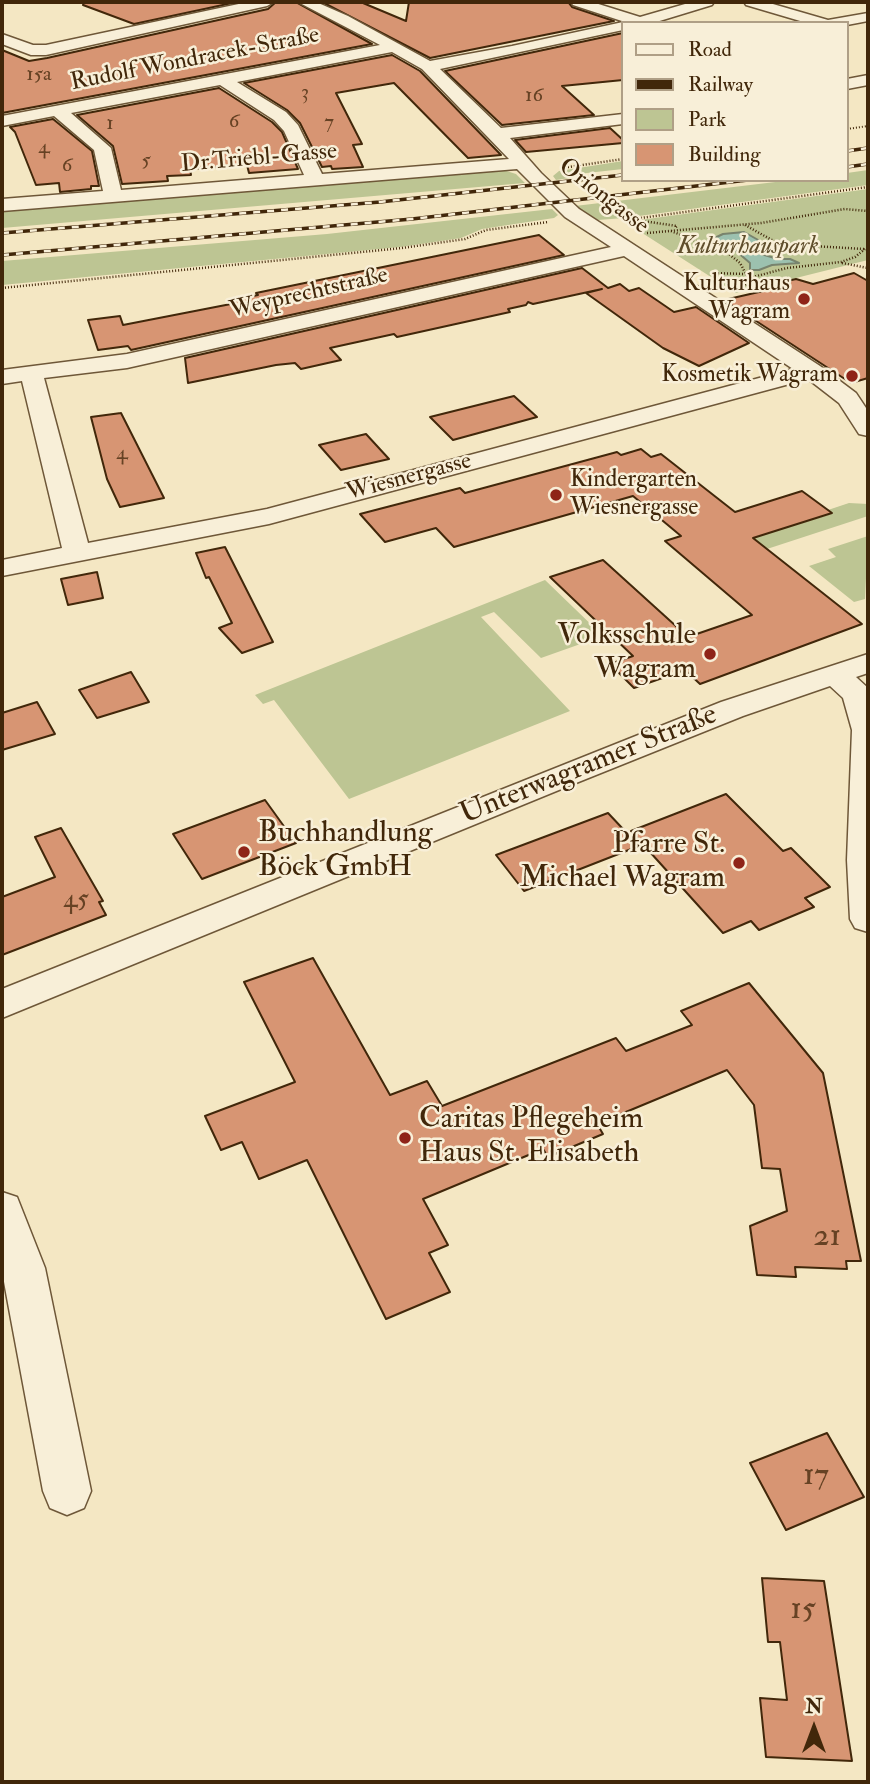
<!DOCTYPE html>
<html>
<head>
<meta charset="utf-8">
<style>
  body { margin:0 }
  #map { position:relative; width:870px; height:1784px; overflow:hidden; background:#f4e7c3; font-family:"IM FELL Double Pica",serif }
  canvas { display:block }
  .frame { position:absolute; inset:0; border:4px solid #41270a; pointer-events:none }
  .legend { position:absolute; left:621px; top:21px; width:228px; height:161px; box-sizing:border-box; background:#f8efd8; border:2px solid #af9f86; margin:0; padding:9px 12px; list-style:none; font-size:21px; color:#41270a }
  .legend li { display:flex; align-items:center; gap:14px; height:35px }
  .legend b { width:35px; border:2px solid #af9f86 }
  .north { position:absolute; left:779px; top:1693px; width:70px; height:70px; -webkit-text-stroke:5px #f8efd8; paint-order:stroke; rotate:0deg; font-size:19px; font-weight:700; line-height:28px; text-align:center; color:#41270a }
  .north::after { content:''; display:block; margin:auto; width:24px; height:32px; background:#41270a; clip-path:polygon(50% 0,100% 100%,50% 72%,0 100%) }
</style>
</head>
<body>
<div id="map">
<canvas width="870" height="1784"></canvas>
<div class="frame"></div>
<ul class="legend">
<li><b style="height:9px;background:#f8efd8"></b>Road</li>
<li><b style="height:9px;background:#41270a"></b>Railway</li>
<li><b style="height:19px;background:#bdc593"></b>Park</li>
<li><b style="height:19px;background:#d79573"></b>Building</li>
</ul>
<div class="north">N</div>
</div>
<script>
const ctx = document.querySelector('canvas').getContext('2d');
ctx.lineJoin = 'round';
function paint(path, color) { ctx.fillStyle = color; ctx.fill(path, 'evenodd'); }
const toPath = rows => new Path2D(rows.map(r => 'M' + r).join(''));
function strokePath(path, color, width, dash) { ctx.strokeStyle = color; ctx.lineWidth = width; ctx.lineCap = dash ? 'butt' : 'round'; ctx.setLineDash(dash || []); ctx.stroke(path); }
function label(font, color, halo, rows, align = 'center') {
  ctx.font = font + ' "IM FELL Double Pica",serif'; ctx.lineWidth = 5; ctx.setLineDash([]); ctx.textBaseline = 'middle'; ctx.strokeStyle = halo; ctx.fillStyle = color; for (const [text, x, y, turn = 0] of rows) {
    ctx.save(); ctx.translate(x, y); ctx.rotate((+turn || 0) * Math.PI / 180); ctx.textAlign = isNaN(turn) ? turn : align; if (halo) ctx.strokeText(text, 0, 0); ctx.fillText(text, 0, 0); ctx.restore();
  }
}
const green = toPath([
  [623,161,623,169,569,175,570,178,556,180,553,176,559,171],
  [497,168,516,174,525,183,2,228,2,208],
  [868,170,868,185,624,218,598,220,575,206,792,180,847,180,847,173],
  [868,189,868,260,736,293,625,222],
  [552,209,558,215,554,218,482,229,461,238,400,247,2,285,2,261,327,234],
  [849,503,868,504,868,516,767,549,753,538,831,514,828,510],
  [868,536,865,599,854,602,809,566,836,557,828,549],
  [545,580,603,636,541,658,494,612,481,617,570,711,349,799,274,700,263,704,255,695]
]);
const water = toPath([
  [744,232,760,241,753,246,761,254,778,259,790,259,799,263,772,265,759,270,750,270,750,263,729,245,720,248,706,242,723,234,744,232]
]);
const building = toPath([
  [84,2,237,2,134,24,83,5,84,2],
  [276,2,296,2,372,44,2,113,2,50,29,61,47,58,268,9,276,2],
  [322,2,363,3,406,21,409,2,568,2,572,7,614,21,430,58,322,2],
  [623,33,623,80,562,86,594,115,502,125,445,71,623,33],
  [392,55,420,71,501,155,468,158,394,83,336,93,362,144,353,145,363,167,332,169,331,166,322,167,300,123,287,110,244,83,392,55],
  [219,88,272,122,282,132,298,169,249,173,247,165,190,169,191,175,167,176,168,181,122,184,113,146,77,115,219,88],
  [53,119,92,151,99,186,91,186,91,189,60,192,59,183,36,185,15,132,10,127,53,119],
  [610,128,623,140,623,143,526,152,515,140,610,128],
  [539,235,564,255,131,350,128,346,98,350,88,320,120,316,123,325,236,303,234,300,258,295,256,293,539,235],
  [582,268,608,288,620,284,629,291,639,288,674,312,696,307,749,343,699,366,663,348,586,293,602,289,533,304,528,302,526,305,508,309,510,312,397,337,394,334,330,348,341,360,301,369,295,363,276,365,188,383,185,358,582,268],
  [854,273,868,281,868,378,851,383,724,300,772,289,774,284,796,279,813,284,854,273],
  [514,396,537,417,453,440,430,417,514,396],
  [121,413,164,498,120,507,107,479,91,417,121,413],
  [366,434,389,459,341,470,319,445,366,434],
  [641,449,651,457,661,454,735,512,802,491,832,513,753,538,862,624,700,684,685,670,634,688,610,664,633,656,550,577,603,560,688,637,752,615,665,541,681,536,633,496,454,547,436,528,385,542,360,514,460,488,465,493,617,452,621,455,641,449],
  [225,547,273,642,242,653,219,628,232,623,209,577,206,578,196,553,225,547],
  [97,572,103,598,68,605,61,579,97,572],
  [131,672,149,702,97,718,79,690,131,672],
  [37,702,55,734,2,750,2,713,37,702],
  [726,794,783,851,791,848,830,887,805,898,814,907,759,930,751,921,723,933,631,831,726,794],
  [265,800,296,843,202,879,173,834,265,800],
  [608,813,639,846,524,891,496,855,608,813],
  [61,828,103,901,99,902,106,915,2,955,2,897,55,877,35,837,61,828],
  [313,958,390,1095,427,1081,442,1106,616,1038,626,1051,692,1025,681,1011,749,983,823,1073,861,1261,846,1261,847,1269,795,1267,796,1277,757,1275,750,1226,787,1211,780,1169,762,1168,754,1105,727,1070,597,1124,603,1134,548,1157,543,1149,423,1199,448,1245,429,1253,450,1292,386,1319,307,1160,259,1179,242,1142,221,1150,205,1116,295,1082,244,982,313,958],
  [827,1433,864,1497,786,1530,750,1463,827,1433],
  [762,1578,824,1581,852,1761,766,1757,760,1698,787,1700,780,1642,768,1642,762,1578]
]);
const pathFar1 = toPath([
  [847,129,868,126]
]);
const path = toPath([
  [562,168,623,159],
  [626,220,868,187],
  [636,220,677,226,675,228],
  [745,225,779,244,864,249],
  [671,231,729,254,740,263,746,274,753,277,787,268,841,262,855,257,865,249],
  [647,233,761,223,845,209,868,211],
  [842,263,868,268],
  [712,273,746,274],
  [2,288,402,248,465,239,486,230,548,222],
  [735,291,751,282,753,277]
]);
const minor = toPath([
  [248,2,274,2,267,6,46,55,31,55,2,44,2,34,33,45,46,45,248,2],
  [298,2,316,2,348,16,430,61,512,46,623,22,628,23,623,23,623,30,440,69,501,128,623,114,623,124,510,138,541,173,579,209,820,366,856,393,868,411,868,436,859,434,839,403,808,379,269,524,2,576,2,560,62,548,22,381,2,384,2,370,127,354,611,247,565,217,517,169,2,211,2,199,103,191,94,150,54,116,2,126,2,116,380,45,298,2],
  [392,52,422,69,509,159,322,174,298,125,286,112,237,82,392,52],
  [220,85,274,120,284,131,304,175,121,190,111,148,71,113,220,85],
  [624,256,793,369,267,509,88,543,44,378,127,368,624,256],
  [571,2,592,2,640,17,692,2,714,2,712,5,653,23,628,23,573,5,571,2],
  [744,2,766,2,828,20,868,13,868,21,847,25,847,23,807,23,746,5,744,2],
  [868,75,868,85,847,89,847,79,868,75],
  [868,654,868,673,856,677,868,688,868,932,855,928,850,919,847,860,852,730,843,698,830,686,743,716,576,783,2,1018,2,989,721,702,868,654],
  [2,1192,17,1197,45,1268,91,1491,84,1508,67,1515,50,1508,43,1491,2,1271,2,1192]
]);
const rail = toPath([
  [847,151,868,148],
  [847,167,868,164],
  [2,233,380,202,623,175],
  [2,255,412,219,748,180]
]);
const markers = [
  [804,299,7,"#8f2418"],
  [852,376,7,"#8f2418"],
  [556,495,7,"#8f2418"],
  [710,654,7,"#8f2418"],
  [244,852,7,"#8f2418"],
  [739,863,7,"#8f2418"],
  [405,1138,7,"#8f2418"]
];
const farNumbernames = [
  ["15a",39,75],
  ["3",305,93],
  ["16",534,96],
  ["6",234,122],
  ["7",329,123],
  ["1",110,124],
  ["4",44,148],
  ["5",146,161],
  ["6",67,166],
  ["4",122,454]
];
const farStreetnames = [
  ["Rudolf Wondracek-Straße",195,60,-11],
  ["Dr.Triebl-Gasse",259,159,-5],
  ["Oriongasse",603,197,38],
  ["Weyprechtstraße",309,294,-13],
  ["Wiesnergasse",409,478,-15]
];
const farParknames = [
  ["Kulturhauspark",748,248]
];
const farPoinames = [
  ["Kulturhaus",790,285],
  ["Wagram",790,313],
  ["Kosmetik Wagram",838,376],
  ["Kindergarten",570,481,"left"],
  ["Wiesnergasse",570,509,"left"]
];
const numberNames = [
  ["45",76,901]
];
const poiNames = [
  ["Volksschule",696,637],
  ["Wagram",696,671],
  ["Buchhandlung",258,835,"left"],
  ["Böck GmbH",258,869,"left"],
  ["Pfarre St.",725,846],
  ["Michael Wagram",725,880],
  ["Caritas Pflegeheim",419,1121,"left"],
  ["Haus St. Elisabeth",419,1155,"left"]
];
const streetNames = [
  ["Unterwagramer Straße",589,766,-22]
];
const nearNumbernames = [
  ["21",827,1238],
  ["17",816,1477],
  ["15",803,1611]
];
paint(green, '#bdc593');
paint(water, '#9cc1af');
strokePath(water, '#78836d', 2);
paint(building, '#d79573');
strokePath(building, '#41270a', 2);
strokePath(minor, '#6e5738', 3);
strokePath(pathFar1, '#41270a', 2, [1, 2]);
strokePath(path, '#41270a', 2.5, [1, 2]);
paint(minor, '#f8efd8');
strokePath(rail, '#41270a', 3.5);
strokePath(rail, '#f8efd8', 2.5, [7]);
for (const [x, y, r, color] of markers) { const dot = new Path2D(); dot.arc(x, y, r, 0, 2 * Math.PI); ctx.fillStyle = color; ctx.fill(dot); strokePath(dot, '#f8efd8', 2.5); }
label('21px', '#664224', null, farNumbernames);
label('24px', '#41270a', '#f8efd8', farStreetnames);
label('italic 24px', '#604e2c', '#f8efd8', farParknames);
label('24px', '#41270a', '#f8efd8', farPoinames, 'right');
label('26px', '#664224', null, numberNames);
label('30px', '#41270a', '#f8efd8', poiNames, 'right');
label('30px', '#41270a', '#f8efd8', streetNames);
label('32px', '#664224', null, nearNumbernames);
</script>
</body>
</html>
